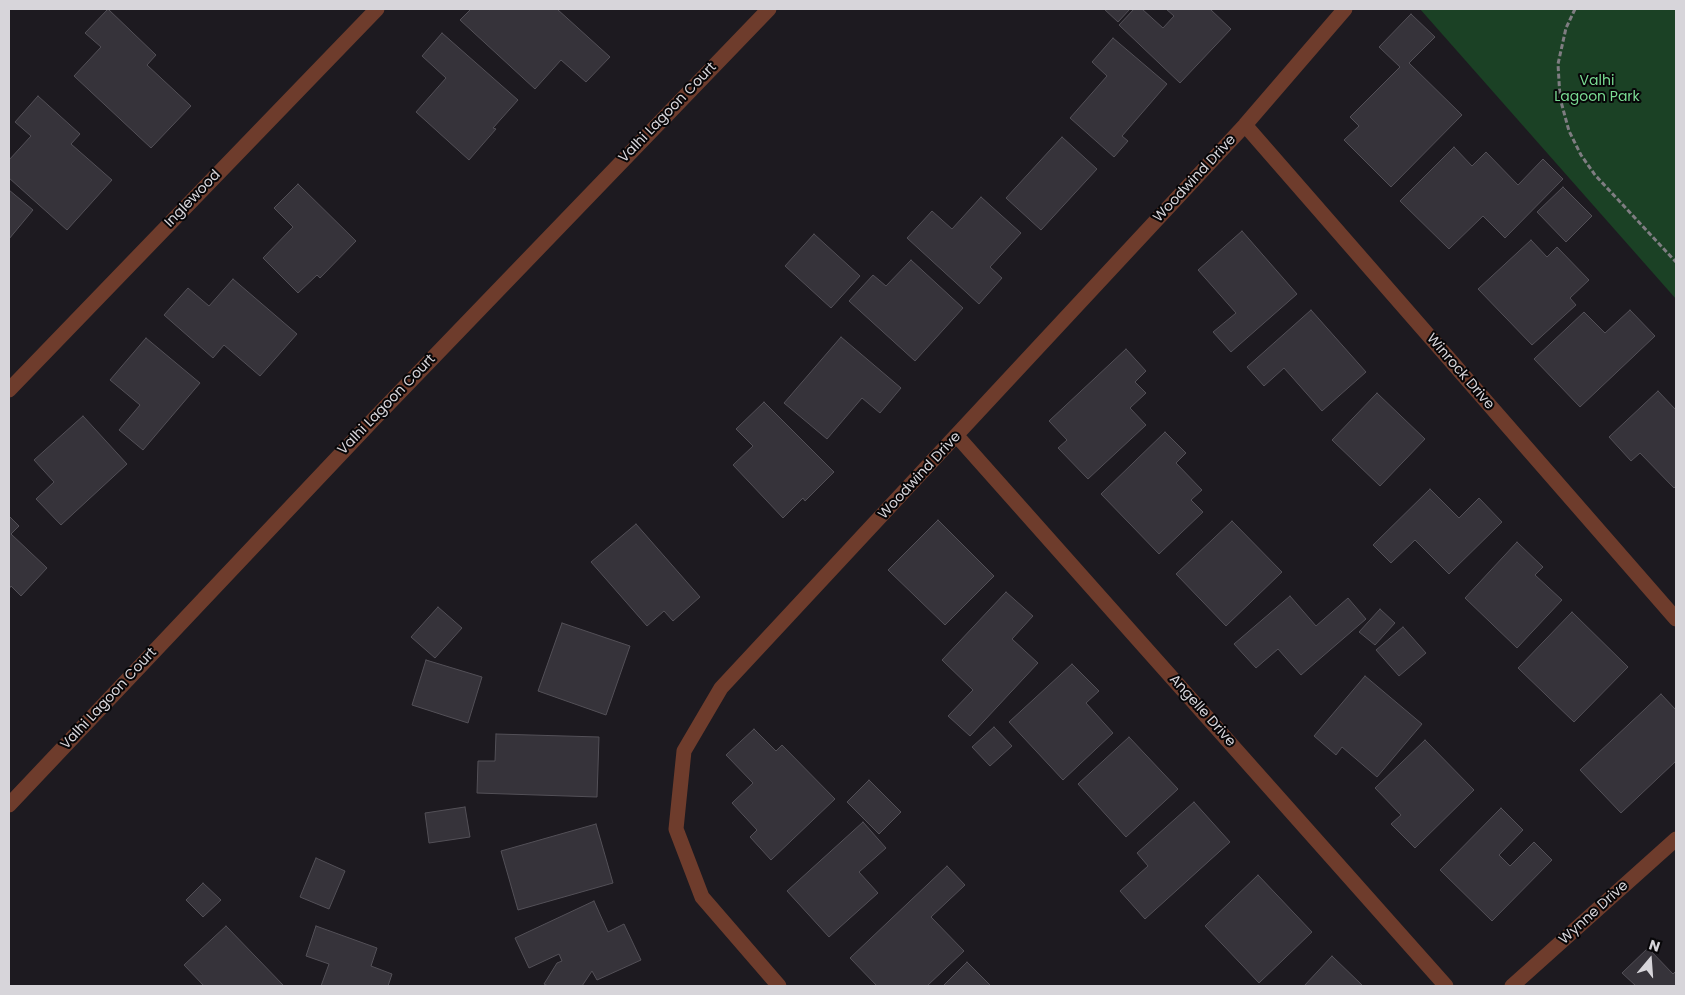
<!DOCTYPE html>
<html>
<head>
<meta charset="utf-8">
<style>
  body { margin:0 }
  #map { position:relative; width:1685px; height:995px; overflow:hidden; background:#1d1a20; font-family:Poppins,sans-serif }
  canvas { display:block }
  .frame { position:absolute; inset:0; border:10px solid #d7d5da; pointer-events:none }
  .north { position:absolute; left:1625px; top:935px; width:50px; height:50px; -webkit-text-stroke:4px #070608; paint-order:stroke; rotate:18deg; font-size:14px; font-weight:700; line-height:20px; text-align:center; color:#d7d5da }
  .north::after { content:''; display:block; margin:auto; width:18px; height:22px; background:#d7d5da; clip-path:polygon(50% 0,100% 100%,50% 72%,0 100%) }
</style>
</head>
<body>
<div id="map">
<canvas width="1685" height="995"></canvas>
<div class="frame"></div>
<div class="north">N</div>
</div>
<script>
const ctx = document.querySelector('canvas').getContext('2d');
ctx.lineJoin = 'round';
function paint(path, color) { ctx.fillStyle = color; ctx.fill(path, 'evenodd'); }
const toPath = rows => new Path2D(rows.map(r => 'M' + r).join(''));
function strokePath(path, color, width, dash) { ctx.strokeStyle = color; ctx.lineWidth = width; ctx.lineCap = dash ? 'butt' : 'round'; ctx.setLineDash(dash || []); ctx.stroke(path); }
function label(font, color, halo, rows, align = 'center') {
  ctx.font = font + ' Poppins,sans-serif'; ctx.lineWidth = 4; ctx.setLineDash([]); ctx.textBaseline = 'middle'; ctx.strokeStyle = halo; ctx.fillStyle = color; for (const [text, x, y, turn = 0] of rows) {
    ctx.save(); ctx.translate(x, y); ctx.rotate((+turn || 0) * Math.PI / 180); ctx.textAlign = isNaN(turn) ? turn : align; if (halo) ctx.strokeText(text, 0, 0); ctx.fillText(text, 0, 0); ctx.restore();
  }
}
const green = toPath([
  [1420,9,1676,9,1676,299]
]);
const building = toPath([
  [108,9,156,55,147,65,191,106,151,148,74,76,101,47,85,33,108,9],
  [471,9,557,9,610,57,586,82,561,60,535,89,460,20,471,9],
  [1104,9,1130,9,1118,22,1104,9],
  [1134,9,1142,9,1163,28,1174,16,1166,9,1210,9,1231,29,1180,83,1119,25,1134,9],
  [1411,14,1435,37,1409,63,1462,115,1391,187,1344,140,1359,126,1350,117,1400,67,1379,47,1411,14],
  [442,33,518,100,493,128,496,129,469,160,416,112,446,78,422,56,442,33],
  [1113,38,1167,84,1122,136,1128,141,1114,157,1070,118,1107,76,1092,62,1113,38],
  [38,96,80,134,71,144,112,180,67,230,9,178,9,160,31,136,15,122,38,96],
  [1062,137,1097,169,1041,230,1006,198,1062,137],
  [1454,147,1472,166,1486,152,1518,185,1543,159,1563,179,1505,238,1483,216,1449,249,1400,201,1454,147],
  [298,184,356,241,320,278,317,275,298,293,263,258,293,227,274,208,298,184],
  [1563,187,1592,216,1566,242,1537,212,1563,187],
  [9,190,33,210,9,239,9,190],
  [981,197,1021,233,990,267,1002,278,979,304,907,238,932,211,952,229,981,197],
  [1242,231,1297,294,1231,352,1213,332,1236,313,1198,270,1242,231],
  [814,234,860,276,831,308,785,266,814,234],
  [1531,240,1547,257,1557,247,1589,280,1570,298,1576,305,1532,345,1478,289,1531,240],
  [911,260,963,308,915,361,849,301,873,275,886,286,911,260],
  [233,279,297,334,260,376,224,345,213,358,164,315,188,288,209,306,233,279],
  [1311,310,1366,372,1322,411,1284,368,1264,386,1247,367,1311,310],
  [1630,310,1655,336,1580,407,1534,359,1584,312,1605,333,1630,310],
  [841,337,901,388,880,413,862,398,827,439,784,403,841,337],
  [146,338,200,383,143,450,119,430,140,405,110,380,146,338],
  [1126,349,1146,371,1135,382,1146,393,1130,408,1146,425,1088,479,1058,448,1067,440,1049,421,1126,349],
  [1658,391,1676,410,1676,486,1674,488,1640,453,1631,461,1609,437,1658,391],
  [1377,393,1425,439,1380,486,1332,440,1377,393],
  [764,402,834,472,805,501,803,498,783,518,733,465,753,446,736,429,764,402],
  [83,416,127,464,61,525,36,499,54,482,34,460,83,416],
  [1165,432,1186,453,1176,463,1202,490,1191,500,1203,512,1159,554,1101,494,1165,432],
  [1430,489,1459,518,1479,498,1502,522,1449,574,1415,540,1391,563,1373,545,1430,489],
  [9,516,19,526,11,534,47,568,21,596,11,586,9,589,9,516],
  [938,520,994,576,945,625,888,570,938,520],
  [1232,521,1282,572,1226,626,1176,574,1232,521],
  [636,524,700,597,673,621,664,611,647,626,591,562,636,524],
  [1517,542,1543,567,1535,575,1562,600,1517,648,1465,598,1517,542],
  [1006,592,1033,616,1012,639,1038,663,970,736,948,716,973,690,942,660,1006,592],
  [1290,596,1316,626,1348,598,1366,619,1301,675,1278,649,1256,668,1234,644,1290,596],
  [438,607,462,628,435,658,411,637,438,607],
  [1380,609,1395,623,1375,645,1359,632,1380,609],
  [1572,612,1628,667,1574,722,1518,668,1572,612],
  [562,623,630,646,606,715,538,691,562,623],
  [1403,627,1426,653,1399,676,1376,650,1403,627],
  [426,660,482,677,468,723,412,705,426,660],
  [1072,664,1099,691,1086,703,1113,733,1063,780,1009,722,1072,664],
  [1365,676,1422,724,1377,777,1342,747,1336,755,1314,736,1365,676],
  [1661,694,1676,710,1676,761,1621,813,1580,770,1661,694],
  [994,727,1012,746,990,766,972,747,994,727],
  [754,729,776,751,782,745,835,799,771,860,750,837,757,830,732,803,753,783,726,755,754,729],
  [496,734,599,737,597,797,477,793,478,761,495,761,496,734],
  [1129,737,1178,789,1126,837,1078,784,1129,737],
  [1425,740,1474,790,1415,848,1391,824,1401,815,1375,788,1425,740],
  [869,780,901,812,879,834,847,802,869,780],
  [1194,802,1230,842,1145,919,1120,891,1148,866,1137,853,1194,802],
  [465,807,470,837,429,843,425,813,465,807],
  [1501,808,1523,830,1499,855,1510,866,1534,842,1552,860,1492,921,1440,870,1501,808],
  [863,822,886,848,859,872,878,893,829,937,787,891,863,822],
  [596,824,613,883,518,910,501,851,596,824],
  [316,858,345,871,329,909,300,897,316,858],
  [947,866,965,885,931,917,964,951,927,986,877,986,850,958,947,866],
  [1258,875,1312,932,1259,983,1205,926,1258,875],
  [203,883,221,900,203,917,186,900,203,883],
  [594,901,608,932,624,924,641,960,597,980,592,971,582,986,548,986,544,984,557,963,562,961,559,954,529,968,515,938,594,901],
  [226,926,284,986,204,986,184,965,226,926],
  [316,926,377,948,371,966,392,974,388,986,321,986,329,964,306,956,316,926],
  [1648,948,1673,974,1676,971,1676,986,1636,986,1622,973,1648,948],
  [1332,956,1362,985,1361,986,1304,986,1332,956],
  [967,962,991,986,943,986,967,962]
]);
const path = toPath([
  [1575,9,1566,28,1558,64,1560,98,1569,131,1581,155,1595,175,1676,262]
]);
const street = toPath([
  [1245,125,1676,619],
  [9,390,377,9],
  [957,436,1446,986],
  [9,805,372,421,769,9],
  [779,986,702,897,676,829,684,751,721,688,1245,125,1345,9],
  [1512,986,1676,839]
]);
const parkNames = [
  ["Valhi",1597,81],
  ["Lagoon Park",1597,97]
];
const streetNames = [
  ["Valhi Lagoon Court",668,113,-46],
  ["Woodwind Drive",1195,179,-47],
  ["Inglewood",193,199,-46],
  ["Winrock Drive",1460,372,49],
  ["Valhi Lagoon Court",387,405,-46],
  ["Woodwind Drive",920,476,-47],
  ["Valhi Lagoon Court",109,699,-47],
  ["Angelle Drive",1202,711,48],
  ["Wynne Drive",1594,913,-42]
];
paint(green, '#1b4125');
paint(building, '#36333a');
strokePath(building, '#535057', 1);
strokePath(path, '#7f7d82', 3, [5, 2.5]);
strokePath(street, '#6e3c2c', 15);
label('14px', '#7adb93', '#070608', parkNames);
label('14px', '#d7d5da', '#070608', streetNames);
</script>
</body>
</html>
